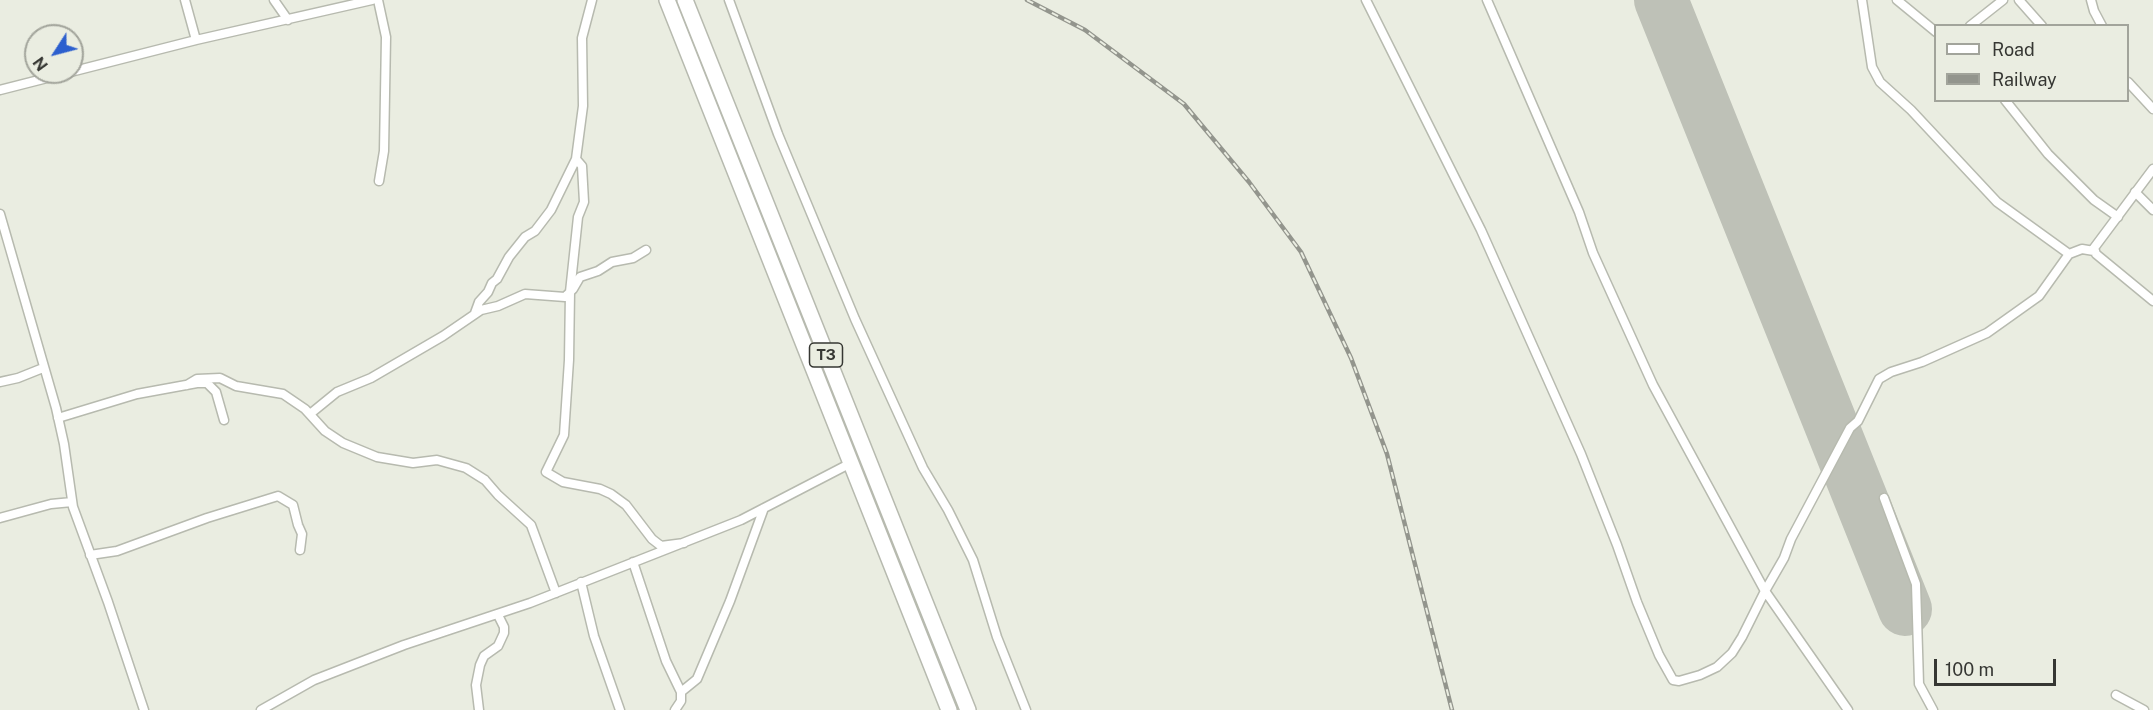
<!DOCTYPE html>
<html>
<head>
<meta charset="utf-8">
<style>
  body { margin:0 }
  #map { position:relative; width:2153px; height:710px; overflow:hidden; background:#eaede1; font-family:"Public Sans",sans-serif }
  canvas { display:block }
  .legend { position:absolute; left:1934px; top:24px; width:195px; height:78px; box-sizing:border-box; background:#eaede1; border:2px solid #a2a49b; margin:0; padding:8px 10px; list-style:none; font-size:18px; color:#363733 }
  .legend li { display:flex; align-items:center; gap:12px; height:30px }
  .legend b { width:30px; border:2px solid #a2a49b }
  .north { position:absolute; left:24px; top:24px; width:60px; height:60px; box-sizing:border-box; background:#eaede1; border:2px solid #a2a49b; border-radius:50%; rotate:234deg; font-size:16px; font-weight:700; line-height:24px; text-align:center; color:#363733 }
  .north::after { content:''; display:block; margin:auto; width:21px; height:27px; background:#2c5fce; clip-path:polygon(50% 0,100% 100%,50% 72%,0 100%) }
  .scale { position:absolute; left:1934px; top:659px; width:122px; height:27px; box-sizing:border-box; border:3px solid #363733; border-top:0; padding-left:8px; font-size:18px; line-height:21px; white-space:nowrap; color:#363733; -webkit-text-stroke:4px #eaede1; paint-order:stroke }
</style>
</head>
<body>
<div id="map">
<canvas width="2153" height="710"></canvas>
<ul class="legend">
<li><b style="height:8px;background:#fff"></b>Road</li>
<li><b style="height:8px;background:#93958d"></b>Railway</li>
</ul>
<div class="north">N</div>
<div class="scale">100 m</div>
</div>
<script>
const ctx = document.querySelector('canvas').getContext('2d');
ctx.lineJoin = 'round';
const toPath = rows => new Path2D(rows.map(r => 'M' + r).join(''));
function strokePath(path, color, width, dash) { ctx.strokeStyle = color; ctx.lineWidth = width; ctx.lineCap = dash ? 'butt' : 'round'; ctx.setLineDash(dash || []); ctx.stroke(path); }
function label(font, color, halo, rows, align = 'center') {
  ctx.font = font + ' "Public Sans",sans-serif'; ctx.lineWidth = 6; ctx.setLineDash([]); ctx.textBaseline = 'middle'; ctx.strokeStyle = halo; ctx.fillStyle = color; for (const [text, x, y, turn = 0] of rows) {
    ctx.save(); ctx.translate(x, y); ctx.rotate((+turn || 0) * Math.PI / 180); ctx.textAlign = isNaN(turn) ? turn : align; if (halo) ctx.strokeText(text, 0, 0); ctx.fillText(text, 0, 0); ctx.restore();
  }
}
const runway = toPath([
  [1661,0,1905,609]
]);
const street = toPath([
  [185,0,196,40],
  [274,0,288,20],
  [378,0,386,37,384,151,379,181],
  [592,0,582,38,583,106,576,159,582,166,584,202,578,217,570,292,569,360,564,435,546,472,563,482,600,489,611,494,626,505,652,539,661,546,684,543],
  [729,0,778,134,855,319,923,468,948,510,973,560,997,637,1026,710],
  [1366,0,1481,230,1581,454,1617,545,1637,602,1659,655,1673,680,1679,681,1700,675,1717,667,1732,653,1742,637,1765,591,1784,558,1791,539,1850,428,1858,421,1879,379,1891,372,1922,362,1987,333,2039,296,2069,254,2082,249,2094,251],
  [1487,0,1579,212,1593,253,1653,385,1765,591,1848,710],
  [1862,0,1872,67,1880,82,1911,110,1997,202,2069,254],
  [1897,0,1936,32],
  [2019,0,2042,26],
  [2091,0,2094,11,2102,26],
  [1970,26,2003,0],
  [2128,82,2153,109],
  [0,90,196,40,372,0],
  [2005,100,2048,154,2094,200,2118,217],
  [2153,169,2094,248,2096,254,2153,301],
  [2135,192,2153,210],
  [0,214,56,408,64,444,73,507,108,602,144,710],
  [475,313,479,302,488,292,492,283,497,279,509,257,525,237,535,231,551,210,576,159],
  [0,382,18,378,43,368],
  [187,385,197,379,220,378,236,386,283,394,305,409,325,431,343,443,377,457,413,463,437,460,466,468,485,480,498,495,531,525,556,593],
  [310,414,337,392,371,378,443,336,481,310,498,306,525,294,565,297,573,289,580,277,598,271,612,262,633,258,646,250],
  [58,418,137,394,197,383,207,383,216,392,224,420],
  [1884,498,1916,584,1919,684,1933,710],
  [0,518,51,504,72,502],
  [90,555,117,551,207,518,278,496,293,505,298,525,302,534,300,550],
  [633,562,666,661,681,692,681,701,675,710],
  [581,582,594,636,620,710],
  [681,692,697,679,730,601,764,508],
  [2116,695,2144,710],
  [261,710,314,680,404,645,530,603,741,520,851,463],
  [479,710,476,685,480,665,484,656,498,646,504,633,504,627,498,615]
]);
const highway = toPath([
  [667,0,949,710],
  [685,0,968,710]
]);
const rail = toPath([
  [1027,0,1085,30,1184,104,1249,182,1301,252,1351,358,1387,454,1452,710]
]);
const shields = [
  [826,355,33]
];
const shieldNames = [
  ["T3",826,355]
];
strokePath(runway, '#bec1b7', 54);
strokePath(street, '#b7baaf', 11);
strokePath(highway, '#b7baaf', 18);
strokePath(street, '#fff', 8);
strokePath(highway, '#fff', 15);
strokePath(rail, '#93958d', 4.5);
strokePath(rail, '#eaede1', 2, [7]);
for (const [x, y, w] of shields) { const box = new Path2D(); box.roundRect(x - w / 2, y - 12, w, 24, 4.5); ctx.fillStyle = '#eaede1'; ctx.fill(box); strokePath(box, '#363733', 1.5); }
label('bold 15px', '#363733', null, shieldNames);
</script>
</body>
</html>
